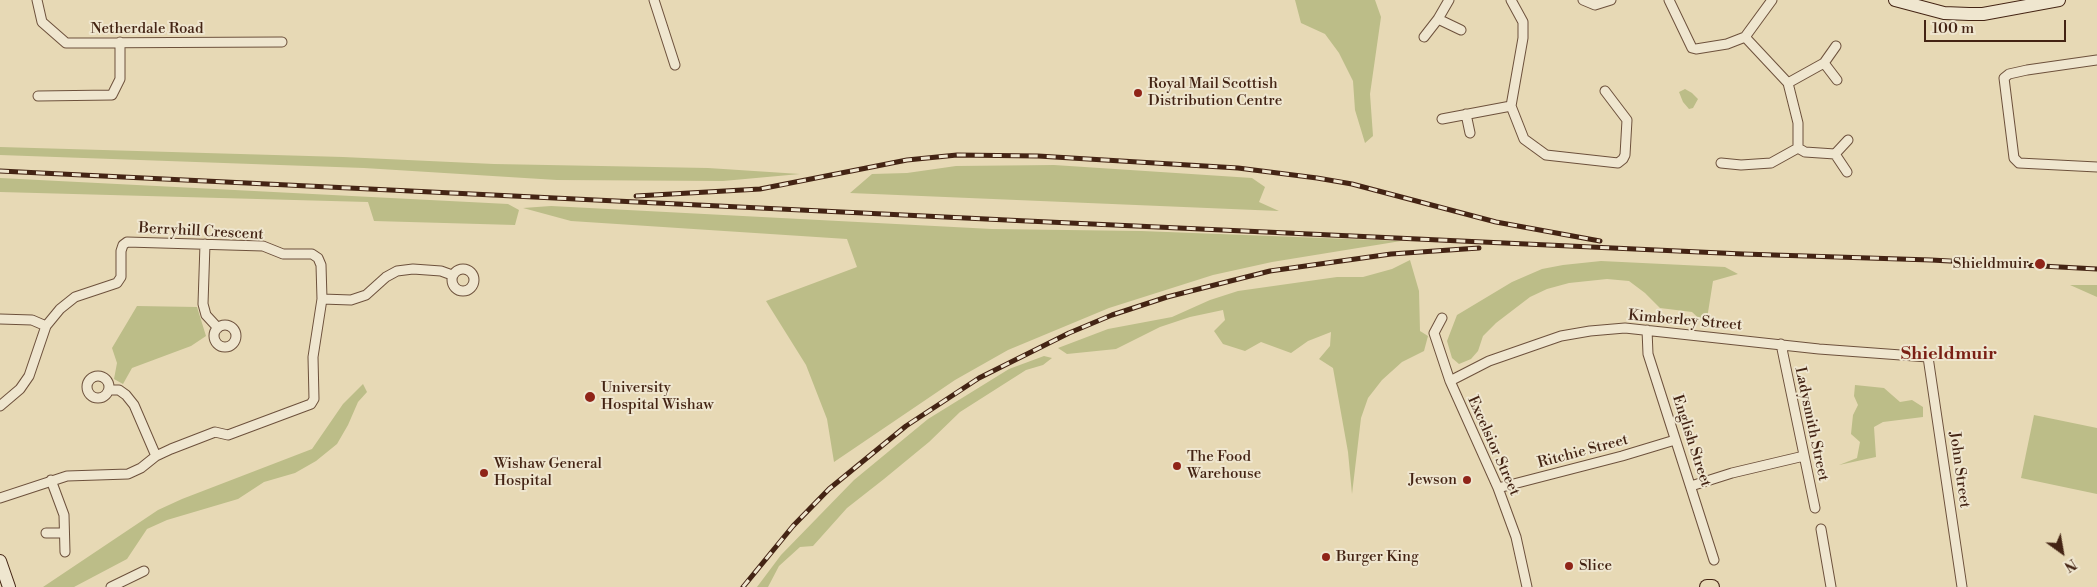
<!DOCTYPE html>
<html>
<head>
<meta charset="utf-8">
<style>
  body { margin:0 }
  #map { position:relative; width:2097px; height:587px; overflow:hidden; background:#e7d9b5; font-family:"Libre Bodoni",serif }
  canvas { display:block }
  .north { position:absolute; left:2037px; top:527px; width:50px; height:50px; -webkit-text-stroke:4px #efe6cf; paint-order:stroke; rotate:148deg; font-size:14px; font-weight:700; line-height:20px; text-align:center; color:#442414 }
  .north::after { content:''; display:block; margin:auto; width:18px; height:22px; background:#442414; clip-path:polygon(50% 0,100% 100%,50% 72%,0 100%) }
  .scale { position:absolute; left:1924px; top:20px; width:142px; height:22px; box-sizing:border-box; border:2px solid #442414; border-top:0; padding-left:6px; font-size:15px; line-height:18px; white-space:nowrap; color:#442414; -webkit-text-stroke:4px #efe6cf; paint-order:stroke }
</style>
</head>
<body>
<div id="map">
<canvas width="2097" height="587"></canvas>
<div class="north">N</div>
<div class="scale">100 m</div>
</div>
<script>
const ctx = document.querySelector('canvas').getContext('2d');
ctx.lineJoin = 'round';
function paint(path, color) { ctx.fillStyle = color; ctx.fill(path, 'evenodd'); }
const toPath = rows => new Path2D(rows.map(r => 'M' + r).join(''));
function strokePath(path, color, width, dash) { ctx.strokeStyle = color; ctx.lineWidth = width; ctx.lineCap = dash ? 'butt' : 'round'; ctx.setLineDash(dash || []); ctx.stroke(path); }
function label(font, color, halo, rows, align = 'center') {
  ctx.font = font + ' "Libre Bodoni",serif'; ctx.lineWidth = 4; ctx.setLineDash([]); ctx.textBaseline = 'middle'; ctx.strokeStyle = halo; ctx.fillStyle = color; for (const [text, x, y, turn = 0] of rows) {
    ctx.save(); ctx.translate(x, y); ctx.rotate((+turn || 0) * Math.PI / 180); ctx.textAlign = isNaN(turn) ? turn : align; if (halo) ctx.strokeText(text, 0, 0); ctx.fillText(text, 0, 0); ctx.restore();
  }
}
const green = toPath([
  [1295,0,1375,0,1381,17,1370,94,1373,136,1365,143,1355,110,1353,81,1339,53,1325,34,1301,23],
  [1685,89,1692,93,1698,99,1693,108,1689,109,1683,102,1679,92],
  [0,147,343,157,494,164,708,168,800,174,723,181,557,180,364,168,0,155],
  [1054,165,1252,178,1265,187,1259,202,1279,211,850,193,872,174,907,173,956,166],
  [0,178,508,204,519,210,515,225,374,221,368,202,0,192],
  [551,206,992,229,1141,231,1401,241,1272,262,1213,275,1109,308,1008,350,955,380,834,462,827,419,806,365,766,301,857,267,847,239,571,221,523,208],
  [1410,260,1419,291,1420,331,1428,336,1424,351,1402,362,1382,380,1368,398,1361,418,1352,494,1348,452,1333,368,1319,359,1330,346,1331,332,1308,341,1291,353,1261,342,1245,351,1223,344,1214,331,1225,320,1223,310,1190,317,1160,327,1116,349,1067,354,1058,348,1108,329,1172,317,1210,300,1238,291,1337,277,1363,277,1392,269],
  [1601,261,1725,267,1738,274,1713,281,1706,325,1692,312,1660,308,1645,293,1629,281,1607,279,1569,283,1547,289,1530,297,1496,323,1483,336,1478,351,1471,359,1459,364,1452,358,1447,341,1457,315,1512,282,1542,269,1563,265],
  [2070,285,2097,285,2097,297],
  [137,306,197,307,206,336,191,346,132,368,123,384,114,379,117,363,112,348],
  [1044,356,1052,358,1043,365,1026,370,960,412,929,442,884,479,847,508,813,546,800,547,779,566,768,587,757,587,781,555,854,480,928,419,1009,369],
  [363,384,367,392,358,402,348,425,337,444,316,461,295,473,264,482,238,499,167,520,147,529,127,559,74,587,43,587,158,510,182,499,312,449,343,404],
  [1855,385,1884,388,1900,402,1912,400,1923,407,1923,417,1883,422,1874,427,1876,457,1839,465,1857,458,1860,442,1851,434,1853,415,1858,405,1854,396],
  [2034,415,2097,428,2097,494,2021,478]
]);
const street = toPath([
  [37,0,42,22,66,43,282,42],
  [654,0,675,65],
  [1511,0,1523,22,1523,38,1511,106,1524,139,1546,155,1618,163,1623,159,1625,155,1627,120,1605,91],
  [1583,0,1595,5,1611,0],
  [1669,0,1692,48,1696,49,1727,44,1745,37,1772,0],
  [1438,19,1461,30],
  [1424,37,1438,19,1449,0],
  [1745,37,1788,83,1798,123,1798,148,1805,152,1835,154,1848,140],
  [2097,60,2027,70,2009,74,2004,78,2014,158,2019,163,2097,167],
  [1824,63,1837,80],
  [1788,83,1824,63,1836,46],
  [38,96,112,95,120,79,120,42],
  [1466,114,1470,133],
  [1442,119,1511,106],
  [1835,154,1847,172],
  [1721,163,1741,165,1771,163,1798,148],
  [205,244,203,304,206,315,218,328],
  '452 280a11 11 0 1 1 22 0a11 11 0 1 1-22 0Z',
  [322,299,351,300,366,295,386,277,397,271,413,269,441,271,452,275],
  [1442,318,1434,333,1450,381,1498,488,1516,537,1527,587],
  [0,319,32,320,46,326],
  '214 336a11 11 0 1 1 22 0a11 11 0 1 1-22 0Z',
  [1647,330,1648,354,1714,560],
  [1781,344,1815,508],
  '87 387a11 11 0 1 1 22 0a11 11 0 1 1-22 0Z',
  [1450,381,1489,361,1561,336,1590,331,1625,328,1819,349,1928,357,1962,587],
  [109,390,119,390,126,395,134,405,156,456],
  [0,406,20,389,29,376,46,326,60,309,75,297,117,283,121,277,121,251,123,245,127,242,263,246,283,254,312,254,318,258,321,265,322,299,313,357,314,399,311,404,228,435,215,432,171,449,156,456,141,468,128,474,67,476,0,498],
  [51,480,64,515,65,552],
  [1691,486,1732,473,1804,456],
  [1498,488,1622,456,1675,440],
  [1821,529,1831,587],
  [46,533,64,533],
  [111,587,144,571]
]);
const secondary = toPath([
  [1895,0,1944,13,1969,14,1983,14,2059,0],
  [0,561,9,587]
]);
const primary = toPath([
  [1707,587,1712,587]
]);
const rail = toPath([
  [0,171,1027,221,1743,254,1931,260,2097,269],
  [636,196,760,189,907,160,957,155,1038,156,1238,168,1317,178,1352,184,1496,222,1600,241],
  [743,587,793,526,829,489,906,426,979,378,1069,333,1112,315,1167,297,1270,271,1391,254,1479,248]
]);
const markers = [
  [1138,93,5,"#8f2418"],
  [2040,264,6,"#8f2418"],
  [590,397,6,"#8f2418"],
  [1177,466,5,"#8f2418"],
  [484,473,5,"#8f2418"],
  [1467,480,5,"#8f2418"],
  [1326,557,5,"#8f2418"],
  [1569,566,5,"#8f2418"]
];
const streetNames = [
  ["Netherdale Road",147,29],
  ["Berryhill Crescent",201,232,3],
  ["Kimberley Street",1685,321,5],
  ["Ladysmith Street",1811,424,78],
  ["English Street",1691,441,72],
  ["Excelsior Street",1493,446,66],
  ["Ritchie Street",1583,452,-15],
  ["John Street",1959,470,82]
];
const poiNames = [
  ["Royal Mail Scottish",1148,84],
  ["Distribution Centre",1148,101],
  ["Shieldmuir",2029,264,"right"],
  ["University",601,388],
  ["Hospital Wishaw",601,405],
  ["The Food",1187,457],
  ["Warehouse",1187,474],
  ["Wishaw General",494,464],
  ["Hospital",494,481],
  ["Jewson",1457,480,"right"],
  ["Burger King",1336,557],
  ["Slice",1579,566]
];
const quarterNames = [
  ["Shieldmuir",1949,355]
];
paint(green, '#bcbd88');
strokePath(street, '#6d513c', 11);
strokePath(secondary, '#442414', 14);
strokePath(primary, '#442414', 16);
strokePath(street, '#efe6cf', 9);
strokePath(secondary, '#efe6cf', 12);
strokePath(primary, '#e7d9b5', 14);
strokePath(rail, '#442414', 5);
strokePath(rail, '#efe6cf', 3, [9]);
for (const [x, y, r, color] of markers) { const dot = new Path2D(); dot.arc(x, y, r, 0, 2 * Math.PI); ctx.fillStyle = color; ctx.fill(dot); strokePath(dot, '#efe6cf', 2); }
label('15px', '#442414', '#efe6cf', streetNames);
label('15px', '#442414', '#efe6cf', poiNames, 'left');
label('bold 18px', '#7a1f14', '#efe6cf', quarterNames);
</script>
</body>
</html>
